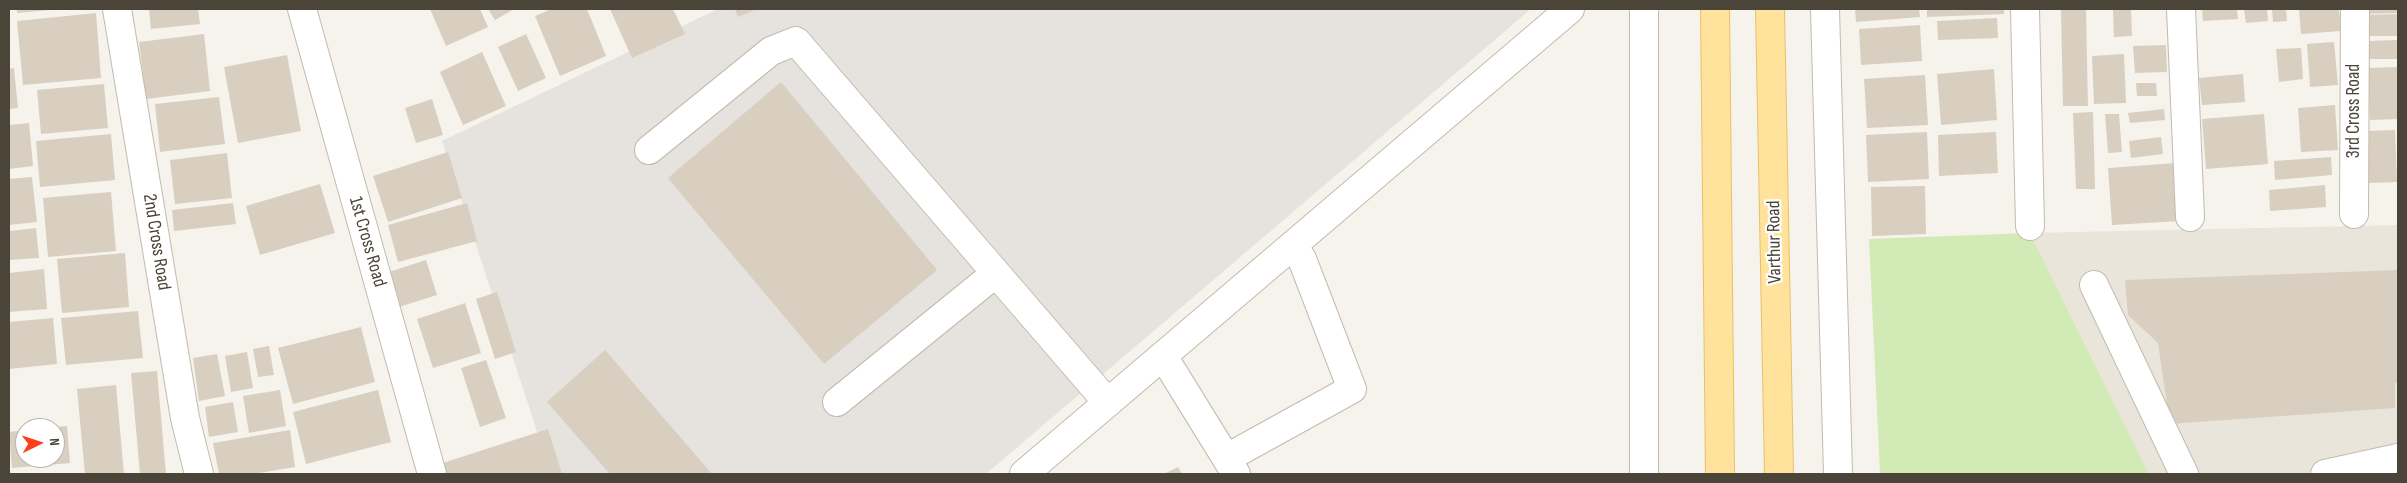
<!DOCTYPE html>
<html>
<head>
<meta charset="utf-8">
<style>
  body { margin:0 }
  #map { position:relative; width:2407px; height:483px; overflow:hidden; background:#f6f3ec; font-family:"Sofia Sans Condensed",sans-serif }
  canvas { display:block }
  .frame { position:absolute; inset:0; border:10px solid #4b4439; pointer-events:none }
  .north { position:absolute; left:15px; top:418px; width:50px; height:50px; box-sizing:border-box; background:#fff; border:1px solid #b7b4b0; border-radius:50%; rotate:86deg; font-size:14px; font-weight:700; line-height:20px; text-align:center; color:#4b4439 }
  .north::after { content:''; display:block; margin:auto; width:18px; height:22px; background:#fc3f1d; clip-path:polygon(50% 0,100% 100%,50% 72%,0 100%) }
</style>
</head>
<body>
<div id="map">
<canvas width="2407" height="483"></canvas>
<div class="frame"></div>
<div class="north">N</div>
</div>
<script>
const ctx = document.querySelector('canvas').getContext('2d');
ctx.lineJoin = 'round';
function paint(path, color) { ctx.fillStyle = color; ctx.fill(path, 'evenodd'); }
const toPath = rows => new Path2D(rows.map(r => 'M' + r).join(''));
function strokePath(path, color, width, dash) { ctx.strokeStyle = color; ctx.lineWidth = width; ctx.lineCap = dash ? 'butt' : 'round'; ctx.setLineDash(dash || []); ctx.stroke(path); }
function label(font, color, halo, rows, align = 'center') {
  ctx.font = font + ' "Sofia Sans Condensed",sans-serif'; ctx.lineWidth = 4.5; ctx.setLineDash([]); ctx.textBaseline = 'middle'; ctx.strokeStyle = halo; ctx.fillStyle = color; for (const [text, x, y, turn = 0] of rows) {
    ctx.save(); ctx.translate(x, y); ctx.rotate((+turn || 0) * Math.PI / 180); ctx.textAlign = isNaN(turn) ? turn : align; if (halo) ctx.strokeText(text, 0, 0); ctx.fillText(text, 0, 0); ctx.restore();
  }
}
const residential = toPath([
  [2398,225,2398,474,2149,474,2030,233]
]);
const industrial = toPath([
  [718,9,1531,9,986,474,551,474,442,141]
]);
const green = toPath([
  [2030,233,2149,474,1880,474,1869,239]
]);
const building = toPath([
  [17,9,51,9,51,10,17,13],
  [149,9,198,9,200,24,151,29],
  [430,9,480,9,488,27,446,46],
  [488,9,514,9,495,20],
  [552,9,587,9,606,56,560,76,535,16],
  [610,9,673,9,685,34,632,58],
  [735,9,757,9,738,17],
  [1855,9,1919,9,1920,17,1856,22],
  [1927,9,2004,9,2004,14,1927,17],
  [2061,9,2086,9,2088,106,2063,106],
  [2202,9,2237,9,2238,19,2203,21],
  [2244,9,2267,9,2268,21,2246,23],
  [2272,9,2286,9,2287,21,2273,22],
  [2299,9,2339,9,2341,31,2301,34],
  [2364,9,2398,9,2398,13,2364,14],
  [2113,10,2131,10,2132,36,2114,37],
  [96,13,101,78,23,85,17,21],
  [2398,14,2398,36,2366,36,2365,15],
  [1997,18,1998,38,1938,40,1937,21],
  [1920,25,1922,61,1861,65,1859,29],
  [204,34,210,91,146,99,139,42],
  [526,34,546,78,518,91,498,47],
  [2398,40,2398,59,2369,59,2368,41],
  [2334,42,2338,85,2310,87,2307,44],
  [2166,45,2167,72,2135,73,2133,46],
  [2301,48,2303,79,2279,82,2276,49],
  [482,52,506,106,463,125,440,72],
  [2124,54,2126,103,2094,104,2092,56],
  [287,55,301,131,238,143,224,67],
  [2398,67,2398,119,2370,120,2368,68],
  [14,68,18,108,9,109,9,69],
  [1994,69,1997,120,1941,125,1937,74],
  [2243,74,2245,102,2202,105,2199,78],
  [1925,75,1928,125,1867,128,1864,79],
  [781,82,937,270,824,364,668,178],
  [2136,83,2156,83,2157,96,2137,96],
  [104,84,108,128,41,134,37,90],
  [219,97,225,144,160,152,155,104],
  [432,99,443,135,416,143,405,108],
  [2335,105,2338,150,2301,152,2298,108],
  [2164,109,2165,120,2130,123,2128,113],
  [2093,112,2095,189,2076,189,2073,113],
  [2105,114,2119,114,2122,152,2108,153],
  [2264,114,2268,164,2206,169,2202,119],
  [29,123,33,166,9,169,9,125],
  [2395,130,2397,182,2369,183,2367,131],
  [1927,132,1929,179,1868,182,1866,135],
  [1996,132,1998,173,1939,176,1938,135],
  [111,134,115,180,40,187,36,141],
  [2161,137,2163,154,2131,158,2129,141],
  [448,152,462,198,388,222,373,176],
  [227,153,232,198,175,204,170,160],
  [2331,157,2332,175,2275,180,2274,161],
  [2176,163,2180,221,2112,225,2108,168],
  [32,177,37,222,9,225,9,179],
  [320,184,335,233,260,255,246,206],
  [2325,185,2326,207,2270,211,2269,190],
  [1925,186,1926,234,1872,236,1871,187],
  [111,192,116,251,48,257,43,198],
  [233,203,236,224,174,231,172,210],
  [467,203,477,241,398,262,388,225],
  [36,228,39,258,9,260,9,231],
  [125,253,129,307,62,313,57,259],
  [426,260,437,295,399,307,389,272],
  [44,269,47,309,9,312,9,273],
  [2398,270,2398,383,2395,383,2395,408,2170,424,2158,343,2128,315,2125,280],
  [497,292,516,352,495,359,476,299],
  [465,303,481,353,433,368,417,319],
  [138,311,143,358,66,365,61,318],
  [53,318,57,364,9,369,9,322],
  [361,327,375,382,293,404,278,348],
  [269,346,274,375,258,377,253,349],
  [605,350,712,474,610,474,547,402],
  [247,352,253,388,231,392,225,356],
  [217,354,225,396,199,401,193,358],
  [486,360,506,418,480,427,461,368],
  [157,371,166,474,140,474,131,373],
  [116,385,124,474,85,474,77,389],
  [280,390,286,426,249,433,243,396],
  [378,390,391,442,306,464,293,412],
  [233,402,238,432,209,437,205,407],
  [67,426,70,463,12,468,9,432,25,430,25,458,55,458,55,427],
  [548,429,562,474,447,474,443,463],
  [290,430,295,467,253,474,219,474,213,443],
  [1178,467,1182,474,1164,474]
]);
const minor = toPath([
  [117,9,185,418,199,474],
  [302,9,432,474],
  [1644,9,1644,474],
  [1825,9,1838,474],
  [2025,9,2030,226],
  [2181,9,2190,217],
  [649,150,771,51,796,41,1108,403],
  [2354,214,2355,9],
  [2094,285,2184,474],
  [1163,356,1236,474],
  [837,402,996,273],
  [1227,458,1352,389,1302,259,1293,245],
  [1024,474,1570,9],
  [2325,474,2398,458]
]);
const major = toPath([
  [1715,9,1720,474],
  [1770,9,1779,474]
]);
const streetNames = [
  ["3rd Cross Road",2354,111,-90],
  ["2nd Cross Road",156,242,81],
  ["1st Cross Road",367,242,74],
  ["Varthur Road",1775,242,-91]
];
paint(residential, '#eae5da');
paint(industrial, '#e6e2dd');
paint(green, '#d2eab5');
paint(building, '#d8cfc1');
strokePath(minor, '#c2bbae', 30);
strokePath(major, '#e6c16a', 30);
strokePath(minor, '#fff', 28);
strokePath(major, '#ffe39c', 28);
label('19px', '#4b4439', '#fff', streetNames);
</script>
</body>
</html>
